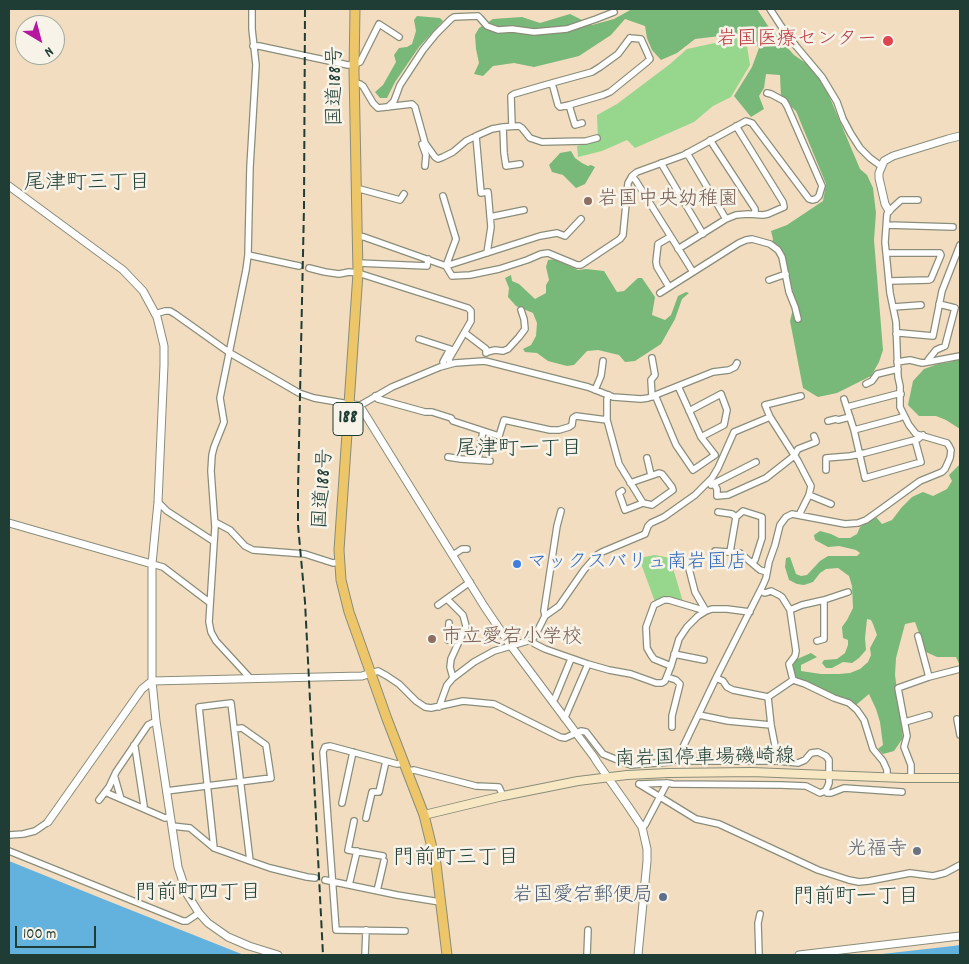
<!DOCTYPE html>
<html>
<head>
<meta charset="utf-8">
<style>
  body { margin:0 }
  #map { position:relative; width:969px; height:964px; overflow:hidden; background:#f3ddc0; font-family:Dekko,sans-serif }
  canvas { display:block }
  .frame { position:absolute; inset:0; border:10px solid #1f3d34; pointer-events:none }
  .north { position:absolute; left:15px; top:15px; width:50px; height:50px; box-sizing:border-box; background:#f7f3e8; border:1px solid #a1aaa0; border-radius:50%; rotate:143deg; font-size:14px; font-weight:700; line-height:20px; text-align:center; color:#1f3d34 }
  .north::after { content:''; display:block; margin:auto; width:18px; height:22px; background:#b5179e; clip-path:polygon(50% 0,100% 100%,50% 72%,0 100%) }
  .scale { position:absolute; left:15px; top:926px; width:81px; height:22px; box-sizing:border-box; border:2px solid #1f3d34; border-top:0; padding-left:6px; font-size:15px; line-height:18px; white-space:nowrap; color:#1f3d34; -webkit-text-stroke:4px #f7f3e8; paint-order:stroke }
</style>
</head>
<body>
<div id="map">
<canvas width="969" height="964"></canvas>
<div class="frame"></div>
<div class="north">N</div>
<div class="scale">100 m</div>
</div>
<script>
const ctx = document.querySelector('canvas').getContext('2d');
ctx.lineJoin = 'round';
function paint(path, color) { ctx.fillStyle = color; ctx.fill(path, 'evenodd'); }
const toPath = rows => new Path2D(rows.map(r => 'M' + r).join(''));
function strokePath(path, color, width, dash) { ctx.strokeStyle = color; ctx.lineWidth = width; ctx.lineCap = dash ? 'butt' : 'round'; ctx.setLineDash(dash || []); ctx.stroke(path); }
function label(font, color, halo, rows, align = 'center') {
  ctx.font = font + ' Dekko,"Klee One",sans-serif'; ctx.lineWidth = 5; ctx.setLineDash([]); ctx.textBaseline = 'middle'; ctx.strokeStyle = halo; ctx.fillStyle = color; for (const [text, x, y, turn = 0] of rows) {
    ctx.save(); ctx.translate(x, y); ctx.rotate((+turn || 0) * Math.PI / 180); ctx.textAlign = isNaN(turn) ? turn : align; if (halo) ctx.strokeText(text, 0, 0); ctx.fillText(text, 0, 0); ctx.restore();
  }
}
const green = toPath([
  [738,38,747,46,750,65,731,97,713,106,694,122,635,148,627,140,602,151,578,157,577,146,598,141,597,115,617,104,670,64,687,49],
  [655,555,670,558,683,602,670,598,661,598,655,602,639,558]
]);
const forest = toPath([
  [632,9,757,9,768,26,794,55,807,64,825,86,860,169,867,175,873,188,876,213,874,240,883,350,879,362,871,376,837,393,818,397,803,388,790,321,795,301,784,256,772,245,773,239,771,231,787,225,823,201,826,184,796,111,781,97,780,75,766,74,764,88,759,96,764,109,751,117,734,96,752,67,759,48,745,33,695,39,677,53,661,60,652,50,647,38,645,26,625,19,611,35,579,56,534,67,514,63,493,66,483,76,474,74,479,63,476,49,475,35,479,28,493,19,522,17,540,23,570,14,592,25,614,19],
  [417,16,440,18,443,21,419,47,395,82,387,98,380,98,375,92,383,85,396,62,394,55,399,48,407,47,412,44,416,31,414,20],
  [571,151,575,158,582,163,588,166,591,165,595,167,585,184,576,188,563,175,552,172,549,165,560,153],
  [555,259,578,270,586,269,604,271,617,292,624,291,638,278,642,278,655,297,652,315,665,320,671,315,678,296,686,292,689,293,682,299,675,319,661,344,635,361,625,362,619,355,598,350,587,351,574,365,567,366,548,361,537,353,525,352,523,349,531,345,536,336,537,323,533,313,516,306,508,297,509,288,505,278,511,275,512,281,519,284,535,299,546,293,546,285,549,280,546,267,548,260],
  [960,358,960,429,946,420,936,416,919,416,908,405,913,381,924,369,938,364,951,362],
  [960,464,960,666,956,657,937,657,926,652,915,622,905,624,896,658,895,675,903,738,894,751,883,754,878,749,883,745,880,722,876,709,869,694,856,705,820,688,798,680,793,674,792,669,795,660,811,653,817,657,801,665,801,671,821,674,839,674,850,673,860,669,868,662,871,655,870,648,877,635,873,624,871,620,867,619,865,638,866,650,859,658,852,663,843,662,832,668,826,668,822,663,824,660,837,659,845,653,848,645,848,640,843,638,842,627,847,620,853,608,852,586,849,576,838,568,826,569,820,573,813,582,804,585,797,584,789,580,785,567,786,558,790,557,796,574,801,576,807,575,820,561,828,556,857,556,860,553,856,550,839,546,828,547,815,540,814,535,820,531,831,534,839,538,850,538,857,534,860,527,876,517,882,524,892,520,902,507,912,497,923,492,933,496,947,489,952,481,949,475]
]);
const water = toPath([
  [9,861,103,899,244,955,9,955],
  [960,945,960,955,873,955,953,946]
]);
const minor = toPath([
  [770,9,781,26,796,46,822,77,837,102,843,119,851,134,860,148,870,158,881,166],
  [630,38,641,39,650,59,647,62,610,92,603,95,569,105,560,107,558,105,552,83,592,72,600,67,618,54,630,38],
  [253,46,259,46,348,65,354,65,360,62,379,24,399,37],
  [354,82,360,84,363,86,373,103,378,108,412,104,415,107,425,143,435,157,438,159,443,157,453,152,466,141,476,136,492,129,503,127,519,126,522,128,530,138,542,142,586,141,597,138],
  [569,105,575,125,582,123],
  [388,107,394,101,400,85,423,50,436,34,451,19,454,17,478,16,480,18,487,26,498,30,512,29,534,32,567,29,596,19,614,12],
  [512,126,511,96,514,94,552,83],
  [503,127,504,153,506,166,520,164],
  [476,136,481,193,488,192,491,227,487,253],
  [710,140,755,209,755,214],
  [422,144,426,155,425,166],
  [687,153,726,219],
  [661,163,703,234],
  [632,176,636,181,693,272],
  [356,188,400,200,404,194],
  [443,196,456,239,446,266,452,276,470,275,499,269,527,260,541,254,548,253,577,265,581,265,620,239,623,235,628,183,632,176,637,172,684,155,746,121,752,123,809,199,812,200,816,199,819,196,822,186,787,106,784,101,771,94,767,93],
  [490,217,524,210],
  [887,225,953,227],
  [358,236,364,237,446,266,540,236,557,233,565,236,581,219],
  [678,249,726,219,736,215,748,214,763,215,768,214,784,207,783,202,736,126],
  [887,253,940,253,941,255,931,279,929,280,890,281],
  [248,255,299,266],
  [358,263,427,266,428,259],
  [309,268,325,272,339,274,349,272,358,273,468,308,471,311,471,321,449,359,450,364],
  [769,280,786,274],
  [669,287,657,267,656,262,658,244,670,237],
  [660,293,739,243,746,240,752,239,770,244,778,250,782,257,789,292,795,307,798,319],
  [893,307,921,305],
  [155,314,165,311,170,311,175,314,230,353,299,393,314,398,349,404],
  [465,333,486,349,486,353],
  [896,334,900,333,933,336,942,291,960,245],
  [419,339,450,349,443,362,444,366],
  [487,352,495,350,503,351,508,349,519,337,525,329,524,319,521,310],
  [897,362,910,360,922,363,928,362,960,356],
  [928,362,928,360,936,350,945,346,955,308,939,304],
  [866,384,872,381,877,374,898,369],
  [595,390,601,376,603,361],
  [609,395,607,399,607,420,619,464,643,503,625,510,619,493,622,491],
  [655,395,676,445,693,470,715,455,701,437,678,386],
  [375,396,378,399,425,412,432,412,451,418,453,421,459,423,499,436,504,420,550,430,559,430,569,427,572,425,573,418,576,416,607,420],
  [652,397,651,380,655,375,652,358],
  [844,399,854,430,865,478,921,462,915,440],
  [359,406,392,387,440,367,455,363,484,361,489,362,588,387,613,397,641,399,648,398,713,372,729,370,735,367,737,363],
  [847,407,897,394,901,394],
  [689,411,721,394,727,410,724,425,701,437],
  [828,421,836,419,838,420,850,417],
  [854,430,899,418,904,416],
  [448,457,461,459,490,461],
  [647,458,651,475],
  [478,460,483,431],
  [826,470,826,458,850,456,865,453,918,439,923,435],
  [630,483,659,473,662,474,672,487,673,490,652,505,643,503],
  [714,484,717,489,717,496,728,495,766,478,794,456,798,449,816,442,816,441,814,436],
  [711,485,756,462],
  [809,495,831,504],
  [158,502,167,511,213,541],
  [718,512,732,514,736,517],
  [799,515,809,495,811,486,798,461,770,417,765,405,801,396],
  [215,522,230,530,245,546,253,550,305,554,333,563,339,562],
  [715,551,740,553,760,570,767,572],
  [730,552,736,517,743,511,762,517,762,538,755,560,752,563],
  [453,555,462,549,467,549],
  [152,564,163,567,209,602],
  [447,599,463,615,466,626,451,659,450,667,453,678],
  [438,605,470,582],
  [790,610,802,605,824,600,848,592],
  [545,616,544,611,557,526,561,511],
  [449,623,448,640,459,641],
  [918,636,929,677],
  [531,640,535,644,545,649,588,664,609,670,631,674,656,683,662,683,665,681,671,666,679,639,687,627,698,616,706,611,712,609,727,609,750,612],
  [817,641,824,639,824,600],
  [674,654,704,660],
  [671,666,654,659,651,655,647,648,646,627,654,605,664,600,669,600,706,611,695,592,687,561],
  [371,673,378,671,387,676,399,684,416,701,425,707,431,708,463,701,494,704,560,737,565,738,581,731,586,732,603,754,625,763,631,765,670,762,684,756],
  [667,677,676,680,680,684,672,716,672,727],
  [250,678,216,641,211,632,209,622,215,527,211,471,212,455,214,447,224,422,220,398,246,270,248,255,250,167,256,65,252,29,252,9],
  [716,678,723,681,727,687,733,690,768,697,793,680,789,664,795,656,796,651,790,610,782,597,779,595,771,591,765,593,760,591],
  [793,680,805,684,834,698,849,703,857,710,864,720,873,749,883,761,887,770,887,777],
  [768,697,771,725,778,761],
  [552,701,555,698,571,659],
  [439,707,447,685,453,678,474,662,494,651,531,640,535,636,545,616,559,606,584,570,597,555,602,552,645,534,648,526,651,523,664,517,695,495,712,478,718,468,734,432,770,417],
  [699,715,728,721,771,725],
  [564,718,566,715,588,664],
  [957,719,960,735],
  [905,722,929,715],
  [134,745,135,747,144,806,143,808],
  [404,763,397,764,330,746,325,747,323,752,336,930,405,931],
  [407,771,414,770,476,786,499,787,503,796],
  [114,777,115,778,121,799],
  [911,778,911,765,904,747,907,736,898,688,929,677,960,669],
  [639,784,667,783,673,784,781,785,806,786,820,793,825,791,827,788,829,783,829,760,826,756,818,752,811,753,805,760,798,763,778,761,692,761,684,756,682,752,683,747,716,678,763,585,766,578,769,562,775,545,780,525,786,517,792,514,845,524,858,523,866,520,880,510,920,481,942,472,945,469,950,458,951,450,949,446,947,443,916,434,909,425,900,407,900,386,898,377,896,322,890,293,885,242,887,214,889,211,901,200,918,200],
  [639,784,696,819,719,824,818,870,849,880,859,882,869,881,910,873,933,876,945,873,960,865],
  [166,791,271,778,266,745,242,728,234,729],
  [825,791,827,793,831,793,844,788,902,792],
  [105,792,165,818,170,817],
  [99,800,109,787,116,772,148,725,156,721],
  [342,803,353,752],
  [366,818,372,792,379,792,386,761],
  [354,821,348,850,383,856],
  [172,826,190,828,214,848,250,861,270,868,307,877,315,878],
  [642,827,645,825,667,783],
  [9,835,23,834,35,831,48,822],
  [214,848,199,707,231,703,250,861],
  [9,851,183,921,187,921,199,913],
  [325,880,397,895,440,902],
  [349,885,357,851],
  [377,891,384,861],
  [365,955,366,930],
  [587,955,588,930],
  [759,955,758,923,760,914]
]);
const tertiary = toPath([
  [9,186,123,270,143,291,157,317,164,346,164,365,158,502,152,564,152,681,156,721,178,867,187,894,199,913,208,923,228,937,249,946,278,955],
  [889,211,885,204,879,178,879,173,884,161,893,156,948,139,960,136],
  [349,404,359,406,363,411,484,606,511,646,594,757,597,762,628,806,642,827,647,849,647,861,638,955],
  [9,523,152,564],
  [48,822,142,689,152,681,362,676,371,673],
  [799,955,960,936]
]);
const secondary = toPath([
  [424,815,503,796,578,781,627,775,668,773,752,772,903,778,960,778]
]);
const trunk = toPath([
  [355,9,354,71,358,273,339,550,341,580,349,612,387,719,424,815,436,864,447,955]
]);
const rail = toPath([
  [305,9,304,207,298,490,298,525,305,602,323,955]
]);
const markers = [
  [888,41,6,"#e0444e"],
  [588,201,5,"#8d6e63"],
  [517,564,5,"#3f7fe0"],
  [432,639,5,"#8d6e63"],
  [917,851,5,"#6b7280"],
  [663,897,5,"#5c6f8a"]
];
const shields = [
  [348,419,30]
];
const shieldNames = [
  ["188",348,419]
];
const healthNames = [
  ["岩国医療センター",877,41]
];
const streetNames = [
  ["国道188号",337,86,-90],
  ["国道188号",325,489,-86],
  ["南岩国停車場磯崎線",705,760,-1]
];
const educationNames = [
  ["岩国中央幼稚園",598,201],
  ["市立愛宕小学校",442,639]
];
const shopNames = [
  ["マックスバリュ南岩国店",527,564]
];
const worshipNames = [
  ["光福寺",907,851]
];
const serviceNames = [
  ["岩国愛宕郵便局",653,897]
];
const neighbourhoodNames = [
  ["尾津町三丁目",87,185],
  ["尾津町一丁目",519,451],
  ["門前町三丁目",456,860],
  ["門前町四丁目",198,895],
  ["門前町一丁目",856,899]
];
paint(green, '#96d78d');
paint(forest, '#78b878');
paint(water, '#63b2dd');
strokePath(minor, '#898d7a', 8);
strokePath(tertiary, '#898d7a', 9);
strokePath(secondary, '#898d7a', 10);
strokePath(trunk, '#898d7a', 11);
strokePath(minor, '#fff', 5.5);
strokePath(tertiary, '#fff', 7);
strokePath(secondary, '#f7e8c3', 8);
strokePath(trunk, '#ecc669', 9);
strokePath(rail, '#1f3d34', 2, [8, 4]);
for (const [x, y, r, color] of markers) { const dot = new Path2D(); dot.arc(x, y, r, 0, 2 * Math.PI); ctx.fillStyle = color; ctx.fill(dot); strokePath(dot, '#f7f3e8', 2); }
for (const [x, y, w] of shields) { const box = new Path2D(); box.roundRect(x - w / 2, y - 16.5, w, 33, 4); ctx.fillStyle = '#f7f3e8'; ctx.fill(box); strokePath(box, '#1f3d34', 1); }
label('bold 19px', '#1f3d34', null, shieldNames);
label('20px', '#be3a42', '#f7f3e8', healthNames, 'right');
label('20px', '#1f3d34', '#f7f3e8', streetNames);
label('20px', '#785e54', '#f7f3e8', educationNames, 'left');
label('20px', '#366cbe', '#f7f3e8', shopNames, 'left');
label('20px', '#5b616d', '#f7f3e8', worshipNames, 'right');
label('20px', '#4e5e75', '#f7f3e8', serviceNames, 'right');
label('21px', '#1f3d34', '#f7f3e8', neighbourhoodNames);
</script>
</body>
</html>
